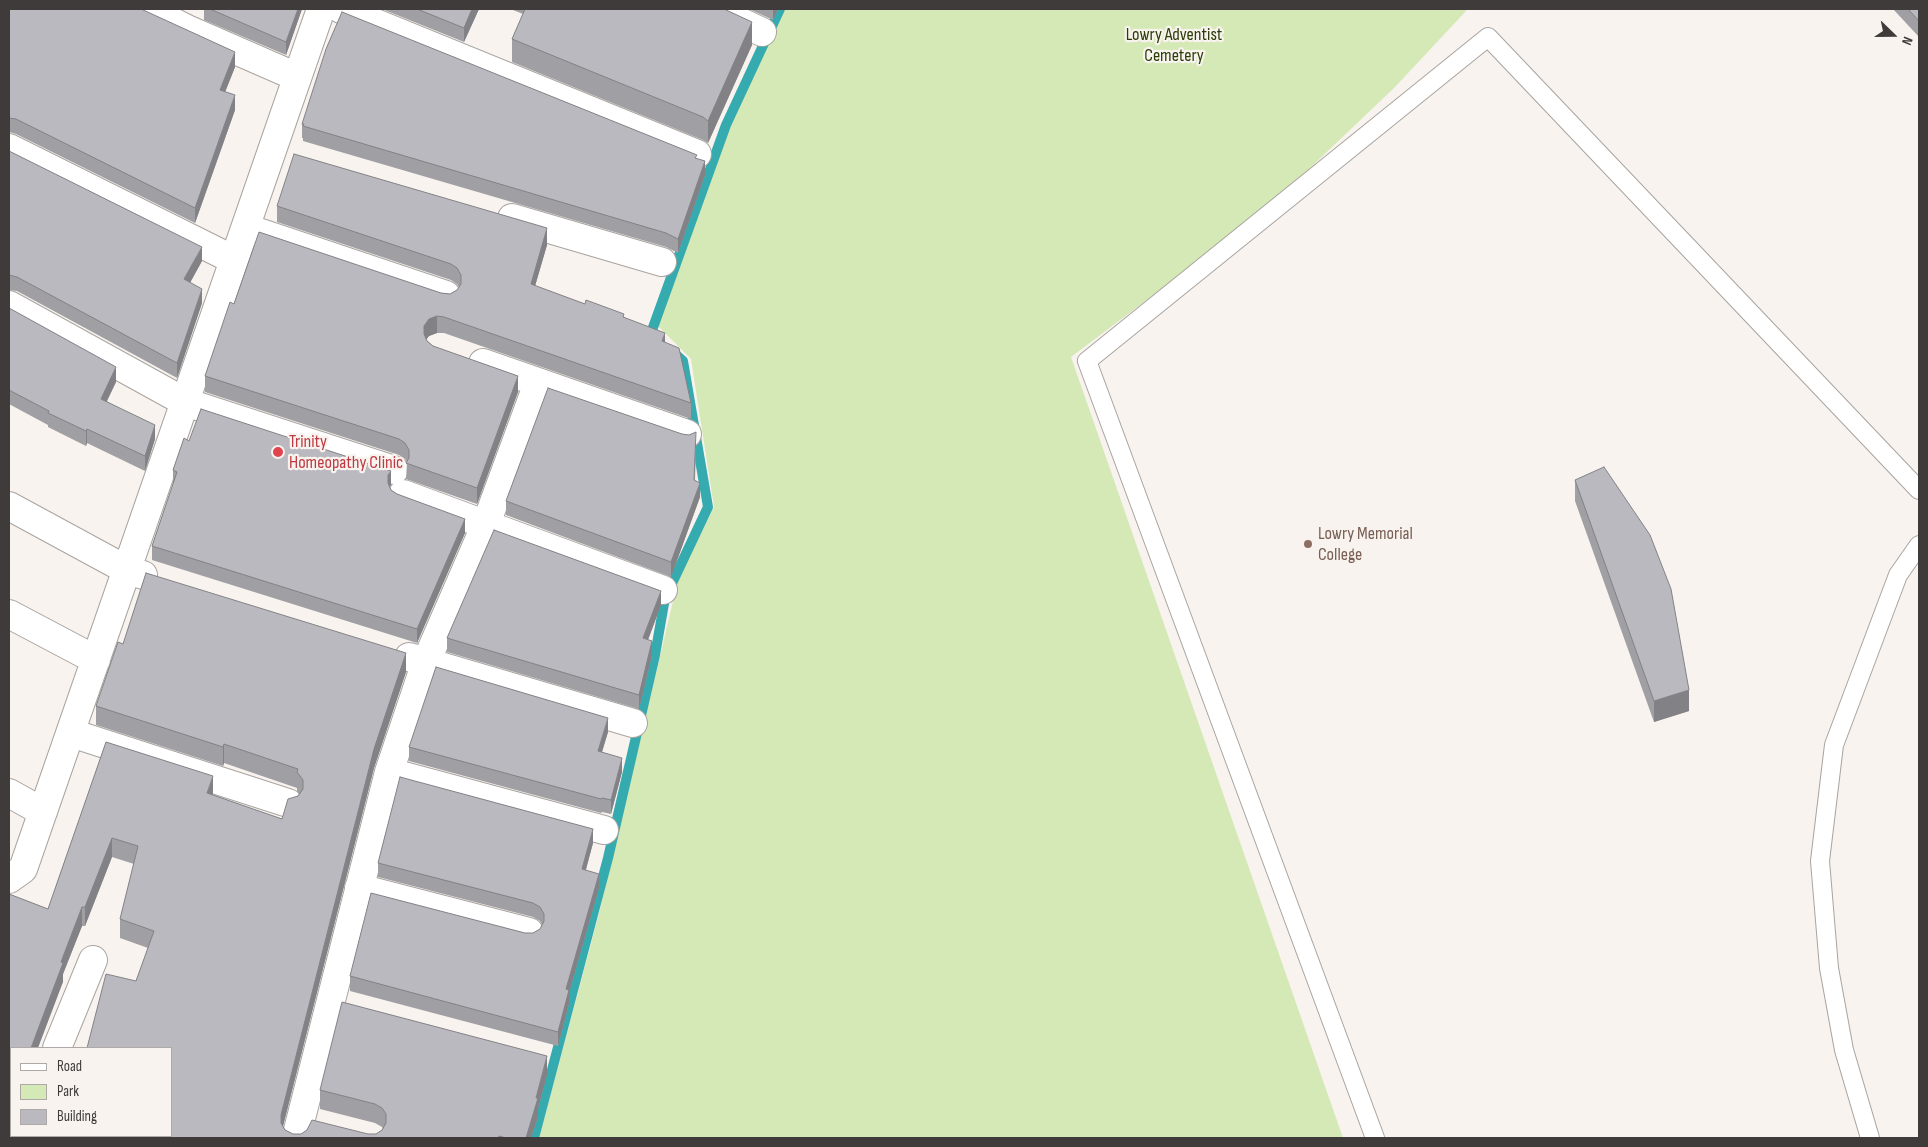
<!DOCTYPE html>
<html>
<head>
<meta charset="utf-8">
<style>
  body { margin:0 }
  #map { position:relative; width:1928px; height:1147px; overflow:hidden; background:#f8f3ee; font-family:"Sofia Sans Condensed",sans-serif }
  canvas { display:block }
  .frame { position:absolute; inset:0; border:10px solid #3e3b3a; pointer-events:none }
  .legend { position:absolute; left:10px; top:1047px; width:162px; height:90px; box-sizing:border-box; background:#f8f3ee; border:1px solid #aea9a6; margin:0; padding:6px 9px; list-style:none; font-size:15px; color:#3e3b3a }
  .legend li { display:flex; align-items:center; gap:10px; height:25px }
  .legend b { width:25px; border:1px solid #aea9a6 }
  .north { position:absolute; left:1868px; top:10px; width:50px; height:50px; -webkit-text-stroke:4px #f8f3ee; paint-order:stroke; rotate:112deg; font-size:14px; font-weight:700; line-height:20px; text-align:center; color:#3e3b3a }
  .north::after { content:''; display:block; margin:auto; width:18px; height:22px; background:#3e3b3a; clip-path:polygon(50% 0,100% 100%,50% 72%,0 100%) }
</style>
</head>
<body>
<div id="map">
<canvas width="1928" height="1147"></canvas>
<div class="frame"></div>
<ul class="legend">
<li><b style="height:6px;background:#fff"></b>Road</li>
<li><b style="height:14px;background:#d4e9b6"></b>Park</li>
<li><b style="height:14px;background:#bab9bf"></b>Building</li>
</ul>
<div class="north">N</div>
</div>
<script>
const ctx = document.querySelector('canvas').getContext('2d');
ctx.lineJoin = 'round';
function paint(path, color) { ctx.fillStyle = color; ctx.fill(path, 'evenodd'); }
const toPath = rows => new Path2D(rows.map(r => 'M' + r).join(''));
function strokePath(path, color, width, dash) { ctx.strokeStyle = color; ctx.lineWidth = width; ctx.lineCap = dash ? 'butt' : 'round'; ctx.setLineDash(dash || []); ctx.stroke(path); }
function label(font, color, halo, rows, align = 'center') {
  ctx.font = font + ' "Sofia Sans Condensed",sans-serif'; ctx.lineWidth = 4.5; ctx.setLineDash([]); ctx.textBaseline = 'middle'; ctx.strokeStyle = halo; ctx.fillStyle = color; for (const [text, x, y, turn = 0] of rows) {
    ctx.save(); ctx.translate(x, y); ctx.rotate((+turn || 0) * Math.PI / 180); ctx.textAlign = isNaN(turn) ? turn : align; if (halo) ctx.strokeText(text, 0, 0); ctx.fillText(text, 0, 0); ctx.restore();
  }
}
const green = toPath([
  [784,9,1464,9,1466,11,1395,87,1266,210,1071,357,1343,1138,539,1138,600,910,678,580,714,507,691,359,657,325,730,126]
]);
const stream = toPath([
  [657,338,651,333,726,125,780,9],
  [534,1138,608,858,655,655,665,598,708,507,683,361,673,352]
]);
const service = toPath([
  [1375,1138,1087,361,1488,37,1919,490],
  [1870,1138,1844,1050,1829,968,1820,861,1834,745,1898,575,1919,545]
]);
const minor = toPath([
  [147,9,187,29,297,77],
  [341,9,697,154],
  [713,9,762,32],
  [9,148,234,260],
  [512,218,662,262],
  [246,228,446,295],
  [9,305,185,402,394,470],
  [483,363,687,434],
  [403,494,663,590],
  [9,506,127,570,143,575],
  [9,614,96,660],
  [409,657,633,723],
  [71,733,288,803],
  [389,772,604,830],
  [9,793,43,812],
  [9,879,23,869,321,9],
  [359,888,529,932],
  [57,1048,93,960],
  [9,1126,11,1127],
  [296,1138,389,772,426,662,486,524,538,383]
]);
const wall = toPath([
  [9,9,235,67,225,92,235,110,195,223,16,134,9,132],
  [204,9,302,9,286,55,204,20],
  [382,9,479,9,464,42],
  [513,9,724,9,752,45,708,143,703,140,512,62,512,39,523,14,513,10],
  [749,9,778,9,773,20],
  [1893,9,1919,9,1919,37],
  [302,124,697,158,705,175,678,253,666,247,303,141,303,138,302,138],
  [9,151,202,261,190,282,202,303,177,378,17,291,9,290],
  [277,206,547,245,535,286,585,304,624,317,665,343,691,403,691,419,444,333,437,333,429,336,426,340,427,341,433,346,518,392,477,504,406,479,407,462,405,459,399,455,205,392,205,376,234,304,441,293,450,294,457,290,459,287,457,284,451,280,277,222],
  [9,308,116,382,107,401,155,439,145,471,87,443,86,446,48,427,48,425,9,404],
  [189,441,391,485,390,487,391,490,397,494,465,533,417,643,152,560,152,546,173,484,173,470],
  [696,447,695,481,700,497,671,577,506,515,506,501],
  [1575,480,1689,711,1654,722,1575,501],
  [661,605,648,640,652,655,639,709,447,652,447,638],
  [123,644,406,672,374,768,283,1126,285,1130,293,1134,376,1134,382,1130,383,1129,382,1127,375,1123,320,1109,320,1090,547,1075,538,1109,538,1117,531,1138,50,1138,171,1136,136,981,148,948,120,938,120,919,134,864,112,857,85,926,82,926,63,974,63,982,11,1048,11,1111,9,1110,9,894,48,909,106,742,213,795,282,819,299,794,297,791,297,788,224,763,223,766,96,725,96,706],
  [608,732,602,752,622,772,611,814,602,812,601,813,409,761,409,747],
  [593,843,586,870,599,888,569,993,569,1004,558,1046,350,991,350,976,525,933,533,933,540,929,542,925,540,921,533,917,378,877,378,863]
]);
const shadedWall = toPath([
  [298,9,302,9,286,55,286,42],
  [472,9,479,9,464,42,464,28],
  [773,9,778,9,773,20],
  [752,22,752,45,708,143,708,121],
  [235,52,235,67,220,105,220,90],
  [235,95,235,110,195,223,195,208],
  [705,161,705,175,678,253,678,239],
  [547,228,547,245,531,300,531,284],
  [202,247,202,261,184,294,184,279],
  [202,289,202,303,177,378,177,363],
  [437,316,437,333,429,336,424,342,424,326,429,319],
  [665,333,665,350,662,341],
  [116,367,116,382,101,413,101,399],
  [518,376,518,392,477,504,477,488],
  [155,425,155,439,145,471,145,456],
  [87,429,87,443,86,446,86,431],
  [391,471,391,485,388,489,388,497,388,475],
  [700,483,700,497,671,577,671,562],
  [465,519,465,533,417,643,417,629],
  [661,591,661,605,643,653,643,638],
  [652,641,652,655,639,709,639,695],
  [406,653,406,672,374,768,281,1134,281,1115,374,749],
  [1689,690,1689,711,1654,722,1654,701],
  [608,718,608,732,598,765,598,751],
  [224,744,224,763,223,766,223,747],
  [622,758,622,772,611,814,611,800],
  [213,776,213,795,207,793],
  [593,829,593,843,582,883,582,869],
  [112,838,112,857,85,926,85,907],
  [599,874,599,888,569,993,569,1004,558,1046,558,1032,566,989],
  [82,907,82,926,63,974,63,982,38,1048,31,1048,61,962],
  [547,1056,547,1075,538,1109,538,1117,531,1138,526,1138,536,1098]
]);
const building = toPath([
  [9,9,141,9,235,52,220,90,235,95,195,208,16,119,9,118,9,9],
  [210,9,298,9,286,42,210,9],
  [417,9,472,9,464,28,417,9],
  [525,9,724,9,752,22,708,121,703,117,512,39,525,9],
  [1908,9,1919,9,1919,21,1908,9],
  [342,12,697,155,695,158,705,161,678,239,666,233,303,126,304,124,302,124,326,49,342,12],
  [9,151,202,247,184,279,202,289,177,363,17,277,9,275,9,151],
  [294,154,547,228,531,284,585,304,586,300,624,314,623,317,665,333,662,341,679,348,691,403,444,317,437,316,429,319,424,326,424,334,427,341,433,346,518,376,477,488,406,463,409,458,409,450,405,443,399,439,205,376,230,302,234,304,259,232,441,293,450,294,457,290,461,284,461,275,457,268,451,264,277,206,294,154],
  [9,308,116,367,101,399,155,425,145,456,87,429,86,431,48,413,49,411,9,390,9,308],
  [548,388,682,434,689,435,696,432,694,480,700,483,671,562,506,501,548,388],
  [201,409,391,471,388,475,388,483,391,490,397,494,465,519,417,629,152,546,177,472,173,470,184,438,189,441,201,409],
  [1604,467,1650,535,1671,589,1689,690,1654,701,1575,480,1604,467],
  [494,530,661,591,643,638,652,641,639,695,447,638,494,530],
  [146,573,406,653,374,749,281,1115,281,1123,285,1130,293,1134,301,1134,307,1130,312,1120,368,1134,376,1134,382,1130,386,1123,386,1114,382,1108,375,1104,320,1090,342,1002,547,1056,536,1098,538,1098,526,1138,506,1138,499,1136,498,1138,50,1138,51,1136,171,1136,171,1048,87,1048,106,974,136,981,154,931,120,919,138,846,112,838,85,907,82,907,61,962,63,963,31,1048,11,1048,11,1091,9,1091,9,894,48,909,106,742,213,776,207,793,282,819,288,799,298,796,303,789,303,780,297,772,298,769,224,744,223,747,96,706,118,642,123,644,146,573],
  [436,667,608,718,598,751,622,758,611,800,602,798,601,799,409,747,436,667],
  [400,777,593,829,582,869,599,874,566,989,569,990,558,1032,350,976,371,893,525,933,533,933,540,929,544,921,544,914,540,907,533,903,378,863,400,777]
]);
const markers = [
  [278,452,6,"#e0444e"],
  [1308,544,5,"#8d6e63"]
];
const parkNames = [
  ["Lowry Adventist",1174,35],
  ["Cemetery",1174,56]
];
const healthNames = [
  ["Trinity",289,442],
  ["Homeopathy Clinic",289,463]
];
const educationNames = [
  ["Lowry Memorial",1318,534],
  ["College",1318,555]
];
paint(green, '#d4e9b6');
strokePath(stream, '#35abb0', 10);
strokePath(service, '#a9a4a0', 20);
strokePath(minor, '#a9a4a0', 30);
strokePath(service, '#fff', 18);
strokePath(minor, '#fff', 28);
paint(wall, '#a09fa4');
paint(shadedWall, '#828286');
paint(building, '#bab9bf');
strokePath(building, '#828286', 1);
for (const [x, y, r, color] of markers) { const dot = new Path2D(); dot.arc(x, y, r, 0, 2 * Math.PI); ctx.fillStyle = color; ctx.fill(dot); strokePath(dot, '#f8f3ee', 2); }
label('18px', '#2b3c05', '#f8f3ee', parkNames);
label('18px', '#be3a42', '#f8f3ee', healthNames, 'left');
label('18px', '#785e54', '#f8f3ee', educationNames, 'left');
</script>
</body>
</html>
